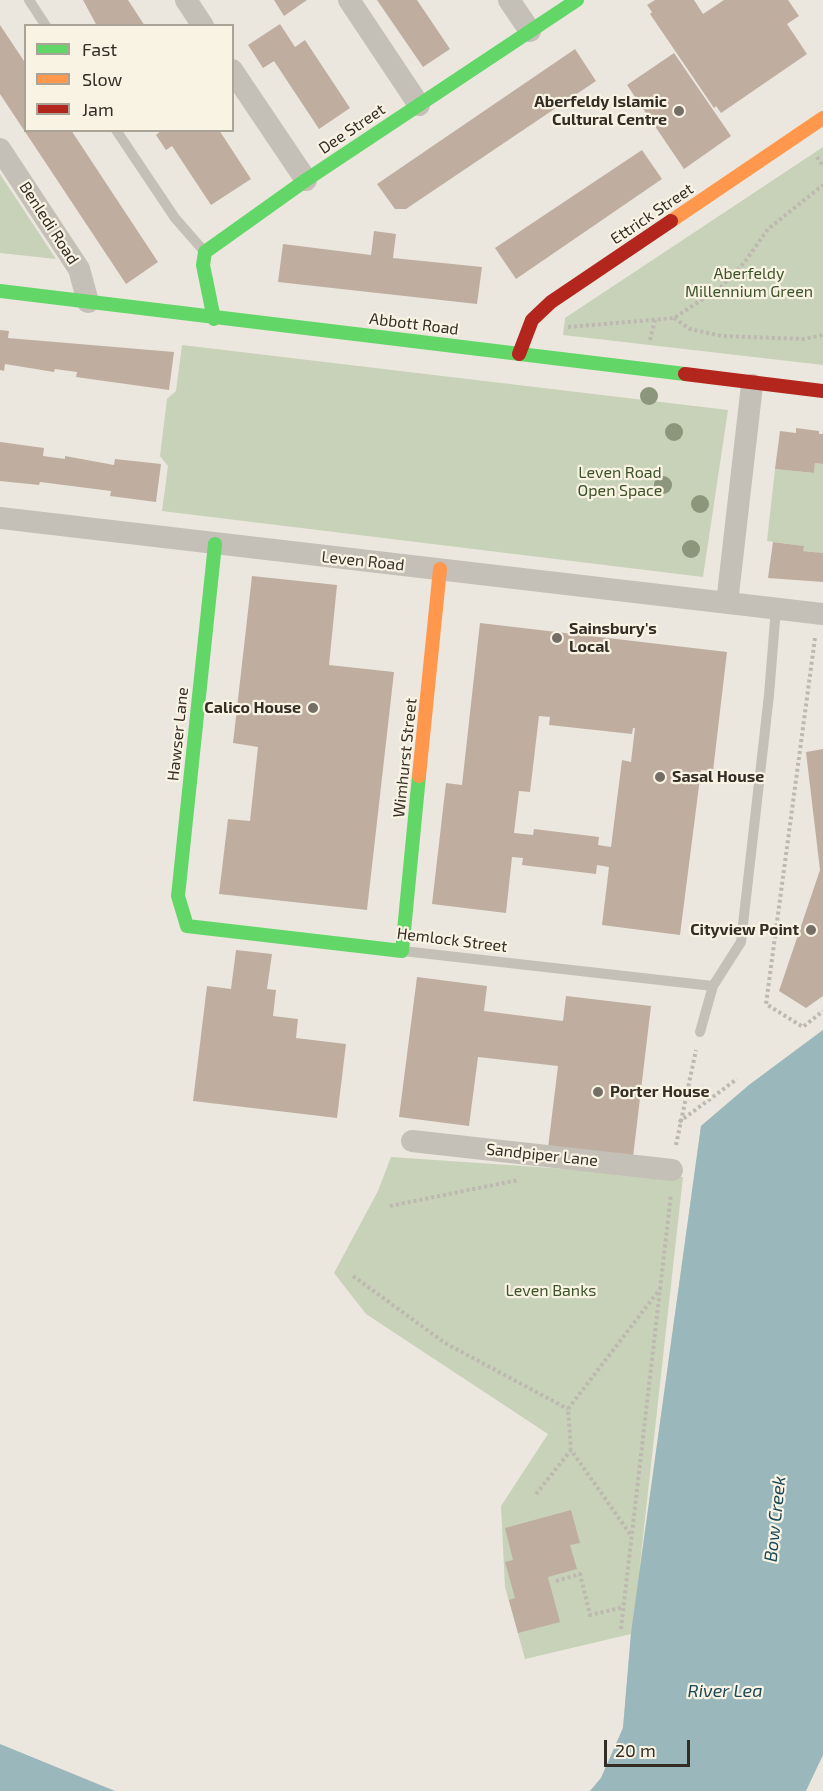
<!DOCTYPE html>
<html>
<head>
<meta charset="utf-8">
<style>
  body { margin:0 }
  #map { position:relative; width:823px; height:1791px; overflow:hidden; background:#ebe7de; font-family:"Exo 2",sans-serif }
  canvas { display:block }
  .legend { position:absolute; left:24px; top:24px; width:210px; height:108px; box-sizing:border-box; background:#f9f3e4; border:2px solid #aaa498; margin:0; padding:8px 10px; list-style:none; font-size:18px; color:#342d26 }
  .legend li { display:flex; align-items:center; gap:12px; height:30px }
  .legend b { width:30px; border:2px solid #aaa498 }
  .scale { position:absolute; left:604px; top:1740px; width:86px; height:27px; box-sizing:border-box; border:3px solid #342d26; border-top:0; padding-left:8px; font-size:18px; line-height:21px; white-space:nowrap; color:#342d26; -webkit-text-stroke:4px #f9f3e4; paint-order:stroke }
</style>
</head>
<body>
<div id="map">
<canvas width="823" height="1791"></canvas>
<ul class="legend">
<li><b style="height:8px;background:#63d668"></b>Fast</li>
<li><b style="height:8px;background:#ff974d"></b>Slow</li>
<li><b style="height:8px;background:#b3261e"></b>Jam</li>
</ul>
<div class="scale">20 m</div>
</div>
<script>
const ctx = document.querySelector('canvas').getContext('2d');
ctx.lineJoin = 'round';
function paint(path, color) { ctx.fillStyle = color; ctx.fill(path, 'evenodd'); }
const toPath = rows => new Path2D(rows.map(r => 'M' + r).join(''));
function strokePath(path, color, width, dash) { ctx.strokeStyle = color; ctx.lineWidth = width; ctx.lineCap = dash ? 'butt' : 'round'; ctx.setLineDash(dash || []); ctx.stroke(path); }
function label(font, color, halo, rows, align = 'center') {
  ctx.font = font + ' "Exo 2",sans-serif'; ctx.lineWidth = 4.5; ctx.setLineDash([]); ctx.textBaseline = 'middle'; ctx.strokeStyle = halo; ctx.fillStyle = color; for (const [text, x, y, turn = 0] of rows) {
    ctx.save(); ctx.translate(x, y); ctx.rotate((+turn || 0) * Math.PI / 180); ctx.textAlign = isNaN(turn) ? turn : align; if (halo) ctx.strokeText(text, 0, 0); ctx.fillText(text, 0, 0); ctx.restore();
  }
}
const green = toPath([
  [823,147,823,365,563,335,565,318],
  [0,174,56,259,0,253],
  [182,345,728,410,703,577,162,511,168,466,160,456,167,399,176,391],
  [815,463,823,464,823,553,803,551,803,546,767,541,775,469,814,473],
  [823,1030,659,1759,590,1791,601,1778,623,1728,631,1634,525,1659,505,1587,501,1506,548,1434,366,1314,334,1273,378,1191,391,1157,683,1177,639,1573,701,1126,749,1085]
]);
const water = toPath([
  [823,1030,823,1755,806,1791,590,1791,601,1778,623,1728,631,1633,701,1126,749,1085],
  [0,1744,115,1791,0,1791]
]);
const building = toPath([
  [83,0,128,0,145,26,97,26],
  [274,0,307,0,284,16],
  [377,0,417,0,450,49,423,67],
  [655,0,694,0,703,14,724,0,788,0,799,16,787,24,807,54,721,113,716,106,714,108,650,14,652,12,647,5],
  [280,24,295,47,305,40,350,108,319,129,274,61,263,68,248,45],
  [0,25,26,64,26,130,71,130,158,262,126,284,0,94],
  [575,49,596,81,406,209,395,209,377,184],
  [674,53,731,136,684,169,627,85],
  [162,130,219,130,251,179,211,205,172,146,166,150,156,135],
  [642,150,662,179,516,279,495,248],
  [374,231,396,234,393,258,482,267,477,304,278,282,283,244,371,255],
  [0,330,9,331,8,338,174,352,169,390,76,377,77,372,55,369,54,372,5,364,4,371,0,370],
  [796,428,819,431,819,434,823,434,823,464,815,463,814,473,775,469,780,431,796,433],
  [0,442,44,448,43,456,65,459,65,456,114,465,115,459,161,464,156,502,110,496,111,491,40,482,39,485,0,481],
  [773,542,804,546,803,551,823,553,823,582,768,578],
  [252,576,337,585,329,665,394,672,367,910,219,894,228,819,250,821,258,747,233,743],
  [480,623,727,652,713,771,701,770,680,935,602,925,609,867,597,865,596,874,522,865,523,858,512,857,506,913,432,904,446,783,462,785],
  [539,716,550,717,549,725,632,734,633,728,635,728,631,762,622,760,611,847,598,845,599,837,534,829,533,835,514,833,519,791,530,792],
  [823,749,823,996,806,1008,779,991,820,870,806,752],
  [236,950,272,954,267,989,276,990,273,1016,298,1019,296,1038,346,1044,337,1118,193,1101,207,986,231,989],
  [417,977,487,986,484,1011,547,1019,563,1021,566,996,651,1006,633,1157,548,1148,558,1066,478,1057,469,1126,399,1117],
  [571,1510,580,1543,570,1545,577,1569,548,1577,560,1622,518,1633,509,1600,515,1598,505,1562,513,1560,505,1528]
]);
const path = toPath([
  [817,157,823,166],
  [674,318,690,329,722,336,804,339,823,335],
  [568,327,674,318,721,287,744,263,768,229,823,185],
  [650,340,655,320],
  [815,638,766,1004,803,1027,823,1011],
  [679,1122,737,1079],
  [676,1145,696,1050],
  [390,1206,518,1180],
  [353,1276,445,1343,568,1409],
  [536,1494,571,1450],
  [630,1534,571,1450,568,1409,660,1289],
  [556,1581,580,1574,590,1615,624,1607],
  [621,1629,671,1194]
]);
const lane = toPath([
  [29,0,46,26],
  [116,130,175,218,203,250],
  [403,951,713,986],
  [700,1032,713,986,741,942,769,695,776,608]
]);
const street = toPath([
  [186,0,203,26],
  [349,0,419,105],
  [509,0,530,31],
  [232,70,306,180],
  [0,149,79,269,88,302],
  [0,518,823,614],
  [727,603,752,385],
  [412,1141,672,1170]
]);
const fast = toPath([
  [0,291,685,374],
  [214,319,203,265,205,252,306,180,577,0],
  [215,544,178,896,187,926,402,951,419,776]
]);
const slow = toPath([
  [671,221,823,118],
  [419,776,440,569]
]);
const jam = toPath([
  [519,354,532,320,551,302,671,221],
  [685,374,823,391]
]);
const trees = [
  [649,396],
  [674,432],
  [663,485],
  [700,504],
  [691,549]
];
const markers = [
  [679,111,6,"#746e66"],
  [557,638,6,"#746e66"],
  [313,708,6,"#746e66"],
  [660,777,6,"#746e66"],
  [811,930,6,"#746e66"],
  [598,1092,6,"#746e66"]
];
const poiNames = [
  ["Aberfeldy Islamic",667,102],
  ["Cultural Centre",667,120],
  ["Sainsbury's",569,629,"left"],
  ["Local",569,647,"left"],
  ["Calico House",301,708],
  ["Sasal House",672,777,"left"],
  ["Cityview Point",799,930],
  ["Porter House",610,1092,"left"]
];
const streetNames = [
  ["Dee Street",352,129,-34],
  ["Ettrick Street",652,214,-34],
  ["Benledi Road",49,223,57],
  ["Abbott Road",414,324,7],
  ["Leven Road",363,561,6],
  ["Hawser Lane",178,734,-84],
  ["Wimhurst Street",405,758,-84],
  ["Hemlock Street",452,940,7],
  ["Sandpiper Lane",542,1155,6]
];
const parkNames = [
  ["Aberfeldy",749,274],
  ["Millennium Green",749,292],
  ["Leven Road",620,473],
  ["Open Space",620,491],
  ["Leven Banks",551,1291]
];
const waterNames = [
  ["Bow Creek",775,1519,-84],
  ["River Lea",725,1691]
];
paint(green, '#c8d2b8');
paint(water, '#9ab7bc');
paint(building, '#bfaea0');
strokePath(path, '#bdb8b0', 4, [3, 3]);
strokePath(lane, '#c4bfb7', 10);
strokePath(street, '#c4bfb7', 22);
strokePath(fast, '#63d668', 14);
strokePath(slow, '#ff974d', 14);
strokePath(jam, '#b3261e', 14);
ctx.fillStyle = '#8b967b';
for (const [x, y] of trees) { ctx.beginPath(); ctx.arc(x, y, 9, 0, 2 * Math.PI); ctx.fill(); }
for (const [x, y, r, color] of markers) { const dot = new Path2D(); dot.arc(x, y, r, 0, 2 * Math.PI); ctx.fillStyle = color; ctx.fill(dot); strokePath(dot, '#f9f3e4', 2); }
label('bold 16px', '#342d26', '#f9f3e4', poiNames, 'right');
label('16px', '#342d26', '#f9f3e4', streetNames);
label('16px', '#3d532a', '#f9f3e4', parkNames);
label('italic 18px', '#1b4856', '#f9f3e4', waterNames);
</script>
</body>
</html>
